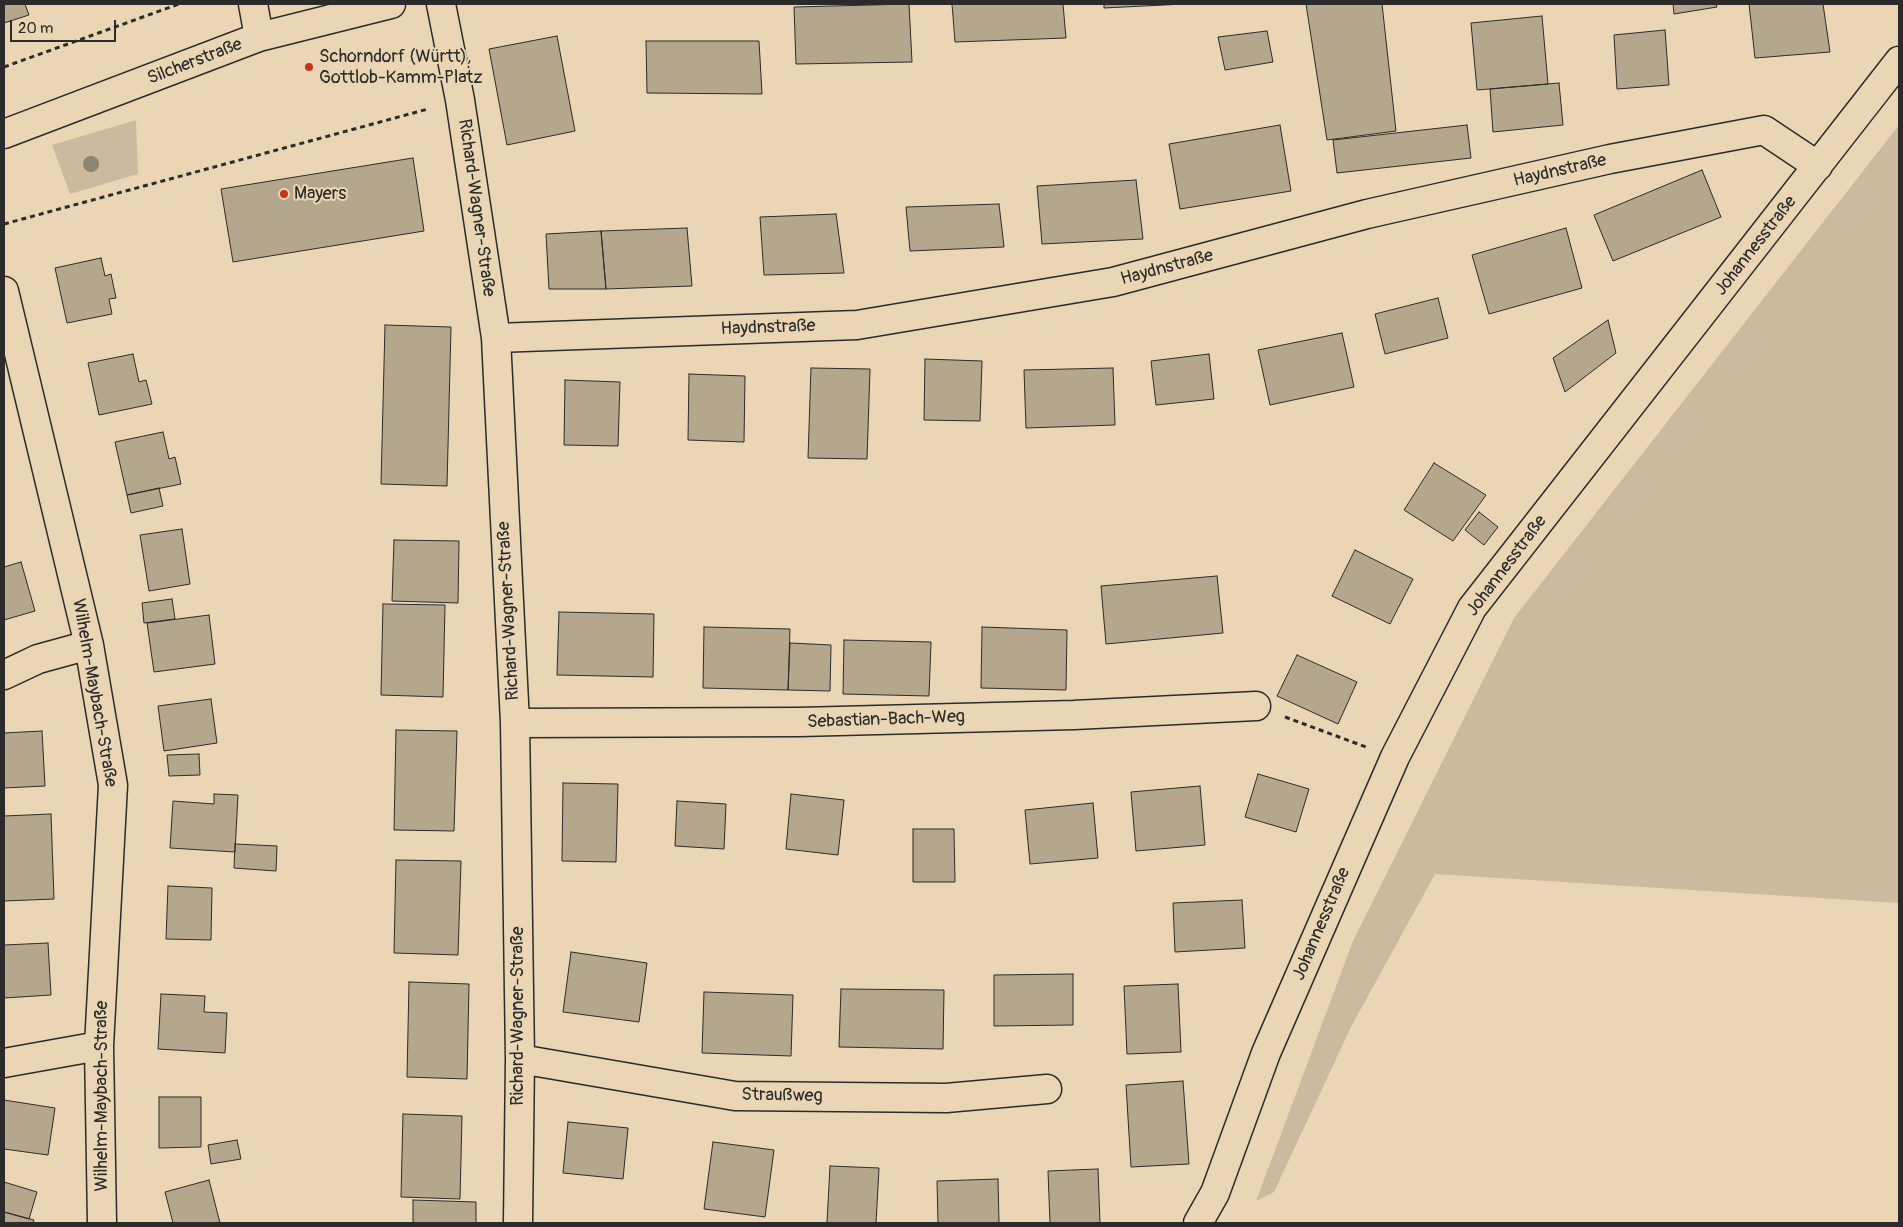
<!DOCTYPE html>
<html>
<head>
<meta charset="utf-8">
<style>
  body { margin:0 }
  #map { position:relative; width:1903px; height:1227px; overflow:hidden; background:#ead6b4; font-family:Pangolin,sans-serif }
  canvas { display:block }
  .frame { position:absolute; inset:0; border:5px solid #2b2b2b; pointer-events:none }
  .scale { position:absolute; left:10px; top:20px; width:106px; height:22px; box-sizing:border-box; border:2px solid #2b2b2b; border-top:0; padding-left:6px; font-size:15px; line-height:18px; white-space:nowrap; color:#2b2b2b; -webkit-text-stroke:4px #ead6b4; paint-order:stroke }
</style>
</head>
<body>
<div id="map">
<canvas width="1903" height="1227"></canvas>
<div class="frame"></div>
<div class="scale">20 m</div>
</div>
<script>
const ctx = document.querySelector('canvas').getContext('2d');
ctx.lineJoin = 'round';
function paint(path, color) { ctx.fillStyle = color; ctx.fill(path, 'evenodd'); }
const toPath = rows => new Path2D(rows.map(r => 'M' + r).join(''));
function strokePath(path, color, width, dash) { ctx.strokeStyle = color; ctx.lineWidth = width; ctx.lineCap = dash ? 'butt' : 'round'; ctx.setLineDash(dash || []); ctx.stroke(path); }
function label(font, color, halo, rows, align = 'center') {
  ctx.font = font + ' Pangolin,sans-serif'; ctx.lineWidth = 4; ctx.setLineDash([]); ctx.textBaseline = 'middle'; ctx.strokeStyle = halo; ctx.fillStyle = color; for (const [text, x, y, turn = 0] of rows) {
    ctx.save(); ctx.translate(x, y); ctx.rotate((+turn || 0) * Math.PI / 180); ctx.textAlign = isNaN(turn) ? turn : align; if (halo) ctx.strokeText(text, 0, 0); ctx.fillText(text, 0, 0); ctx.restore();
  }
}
const green = toPath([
  [136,120,138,174,70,194,52,145],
  [1899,125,1899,903,1435,874,1351,1027,1274,1192,1256,1201,1353,941,1514,618]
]);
const building = toPath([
  [4,4,25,4,29,15,4,23,4,4],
  [909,4,912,62,796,64,794,7,909,4],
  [952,4,1063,4,1066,38,955,42,952,4],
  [1104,4,1184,4,1104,8,1104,4],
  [1306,4,1382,4,1396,131,1327,140,1306,4],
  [1673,4,1716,4,1717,7,1674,14,1673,4],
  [1749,4,1823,4,1830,52,1755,58,1749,4],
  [1542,16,1548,84,1477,90,1471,23,1542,16],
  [1665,30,1669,85,1617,89,1614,35,1665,30],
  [1267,31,1273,62,1225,70,1218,37,1267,31],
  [557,36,575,131,507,145,489,49,557,36],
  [646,41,759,41,762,94,647,93,646,41],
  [1559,83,1563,125,1493,132,1490,89,1559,83],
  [1280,125,1291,191,1180,209,1169,144,1280,125],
  [1467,125,1471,158,1337,173,1333,140,1467,125],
  [413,158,424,231,233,262,221,189,413,158],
  [1702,170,1721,217,1613,261,1594,215,1702,170],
  [1136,180,1143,239,1042,244,1037,186,1136,180],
  [999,204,1004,247,910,251,906,207,999,204],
  [836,214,844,273,764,275,760,217,836,214],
  [687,228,692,286,606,289,601,231,687,228],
  [1566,228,1582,288,1489,314,1472,255,1566,228],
  [601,231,606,289,549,289,546,234,601,231],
  [101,258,105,276,111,274,116,298,109,299,112,314,67,323,55,268,101,258],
  [1438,298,1448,338,1385,354,1375,314,1438,298],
  [1608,320,1616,353,1565,392,1553,358,1608,320],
  [385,325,451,327,447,486,381,484,385,325],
  [1342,333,1354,387,1270,405,1258,350,1342,333],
  [133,354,139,382,146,380,152,404,99,415,88,363,133,354],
  [1209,354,1214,399,1156,405,1151,361,1209,354],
  [925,359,982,361,980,421,924,420,925,359],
  [811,368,870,369,867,459,808,458,811,368],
  [1113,368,1115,425,1026,428,1024,370,1113,368],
  [689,374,745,376,744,442,688,440,689,374],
  [565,380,620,382,618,446,564,445,565,380],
  [163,432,169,459,175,457,181,484,127,495,115,442,163,432],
  [1434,463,1486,495,1453,541,1404,510,1434,463],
  [159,488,163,506,131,513,127,495,159,488],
  [1479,512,1498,527,1484,545,1465,530,1479,512],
  [182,529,190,584,149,591,140,535,182,529],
  [394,540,459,541,458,603,392,601,394,540],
  [1355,550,1413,579,1390,624,1332,596,1355,550],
  [21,562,35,611,4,620,4,567,21,562],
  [1217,576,1223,633,1106,644,1101,586,1217,576],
  [172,599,175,619,144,623,142,603,172,599],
  [383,604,445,605,443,697,381,695,383,604],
  [559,612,654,614,653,677,557,675,559,612],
  [209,615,215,664,154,672,147,623,209,615],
  [704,627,790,629,788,690,703,688,704,627],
  [982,627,1067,630,1066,690,981,688,982,627],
  [844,640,931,642,929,696,843,694,844,640],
  [790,643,831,645,830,691,788,690,790,643],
  [1297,655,1357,682,1338,724,1277,696,1297,655],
  [211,699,217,743,164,751,158,706,211,699],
  [396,730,457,731,454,831,394,830,396,730],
  [42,731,45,786,4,788,4,733,42,731],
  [199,754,200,775,169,776,167,755,199,754],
  [1258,774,1309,789,1296,832,1245,817,1258,774],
  [563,783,618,784,616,862,562,861,563,783],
  [1200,786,1205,845,1136,851,1131,792,1200,786],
  [214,794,238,795,235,852,170,848,173,801,214,804,214,794],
  [791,794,844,800,838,855,786,849,791,794],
  [677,801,726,804,724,849,675,846,677,801],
  [1093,803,1098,858,1030,864,1025,810,1093,803],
  [51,814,54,899,4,901,4,816,51,814],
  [913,829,954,829,955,882,913,882,913,829],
  [235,844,277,846,276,871,234,868,235,844],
  [396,860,461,861,458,955,394,953,396,860],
  [168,886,212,888,211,940,166,939,168,886],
  [1242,900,1245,948,1175,952,1173,903,1242,900],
  [48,943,51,995,4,998,4,945,48,943],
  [571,952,647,963,639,1022,563,1012,571,952],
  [1073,974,1073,1025,994,1026,994,975,1073,974],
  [409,982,469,984,467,1079,407,1077,409,982],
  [1178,984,1181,1052,1127,1054,1124,986,1178,984],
  [841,989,944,990,943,1049,839,1047,841,989],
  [704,992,793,995,791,1056,702,1053,704,992],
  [161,994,205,996,204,1012,227,1013,225,1053,158,1049,161,994],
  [1183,1081,1189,1164,1131,1167,1126,1085,1183,1081],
  [159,1097,201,1097,201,1147,159,1148,159,1097],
  [4,1100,55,1108,48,1155,4,1149,4,1100],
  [403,1114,462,1116,460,1199,401,1197,403,1114],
  [568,1122,628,1128,623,1179,563,1173,568,1122],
  [237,1140,241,1159,211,1164,208,1145,237,1140],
  [713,1142,774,1150,765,1217,704,1209,713,1142],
  [830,1166,879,1168,876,1223,827,1223,830,1166],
  [1098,1169,1100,1223,1050,1223,1048,1171,1098,1169],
  [998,1179,999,1223,938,1223,937,1181,998,1179],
  [209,1180,220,1223,173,1223,165,1192,209,1180],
  [4,1182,37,1192,29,1219,4,1212,4,1182],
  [413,1200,476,1202,476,1223,413,1223,413,1200],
  [4,1212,34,1220,33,1223,4,1223,4,1212]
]);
const path = toPath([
  [4,67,179,4],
  [4,224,428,109],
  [1285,717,1366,747]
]);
const street = toPath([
  [253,4,259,37],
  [441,4,460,100,496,338,515,723,520,1059,518,1223],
  [4,134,259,37,391,4],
  [4,291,89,645,113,785,99,1046,102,1223],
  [496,338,857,325,1113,282,1367,214,1610,159,1764,130,1818,166],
  [4,675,38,659,89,645],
  [515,723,799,722,1074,715,1256,706],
  [520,1059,735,1096,946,1098,1047,1089],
  [4,1063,99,1046],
  [1198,1223,1215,1193,1266,1053,1395,757,1472,608,1899,61]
]);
const trees = [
  [91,164]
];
const markers = [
  [309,67,5,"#c8321e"],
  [284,194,5,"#c8321e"]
];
const poiNames = [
  ["Schorndorf (Württ),",319,57],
  ["Gottlob-Kamm-Platz",319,78],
  ["Mayers",294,194]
];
const streetNames = [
  ["Silcherstraße",195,62,-21],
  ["Haydnstraße",1560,171,-13],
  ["Richard-Wagner-Straße",476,208,82],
  ["Johannesstraße",1756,246,-52],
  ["Haydnstraße",1167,268,-15],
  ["Haydnstraße",768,328,-2],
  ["Johannesstraße",1507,566,-53],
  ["Richard-Wagner-Straße",509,611,-93],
  ["Wilhelm-Maybach-Straße",94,693,80],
  ["Sebastian-Bach-Weg",886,720,-2],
  ["Johannesstraße",1322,924,-67],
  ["Richard-Wagner-Straße",518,1016,-90],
  ["Wilhelm-Maybach-Straße",102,1096,-90],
  ["Straußweg",782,1096,1]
];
paint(green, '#cbba9e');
paint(building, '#b5a68e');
strokePath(building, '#2b2b2b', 1);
strokePath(street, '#2b2b2b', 31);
strokePath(path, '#2b2b2b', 3, [5, 4]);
strokePath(street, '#ead6b4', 28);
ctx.fillStyle = '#8e8472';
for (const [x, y] of trees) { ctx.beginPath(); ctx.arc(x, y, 8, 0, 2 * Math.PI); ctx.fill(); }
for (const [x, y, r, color] of markers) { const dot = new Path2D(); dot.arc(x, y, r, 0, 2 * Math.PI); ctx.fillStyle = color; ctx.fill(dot); strokePath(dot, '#ead6b4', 2); }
label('18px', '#2b2b2b', '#ead6b4', poiNames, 'left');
label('18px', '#2b2b2b', '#ead6b4', streetNames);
</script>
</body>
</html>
